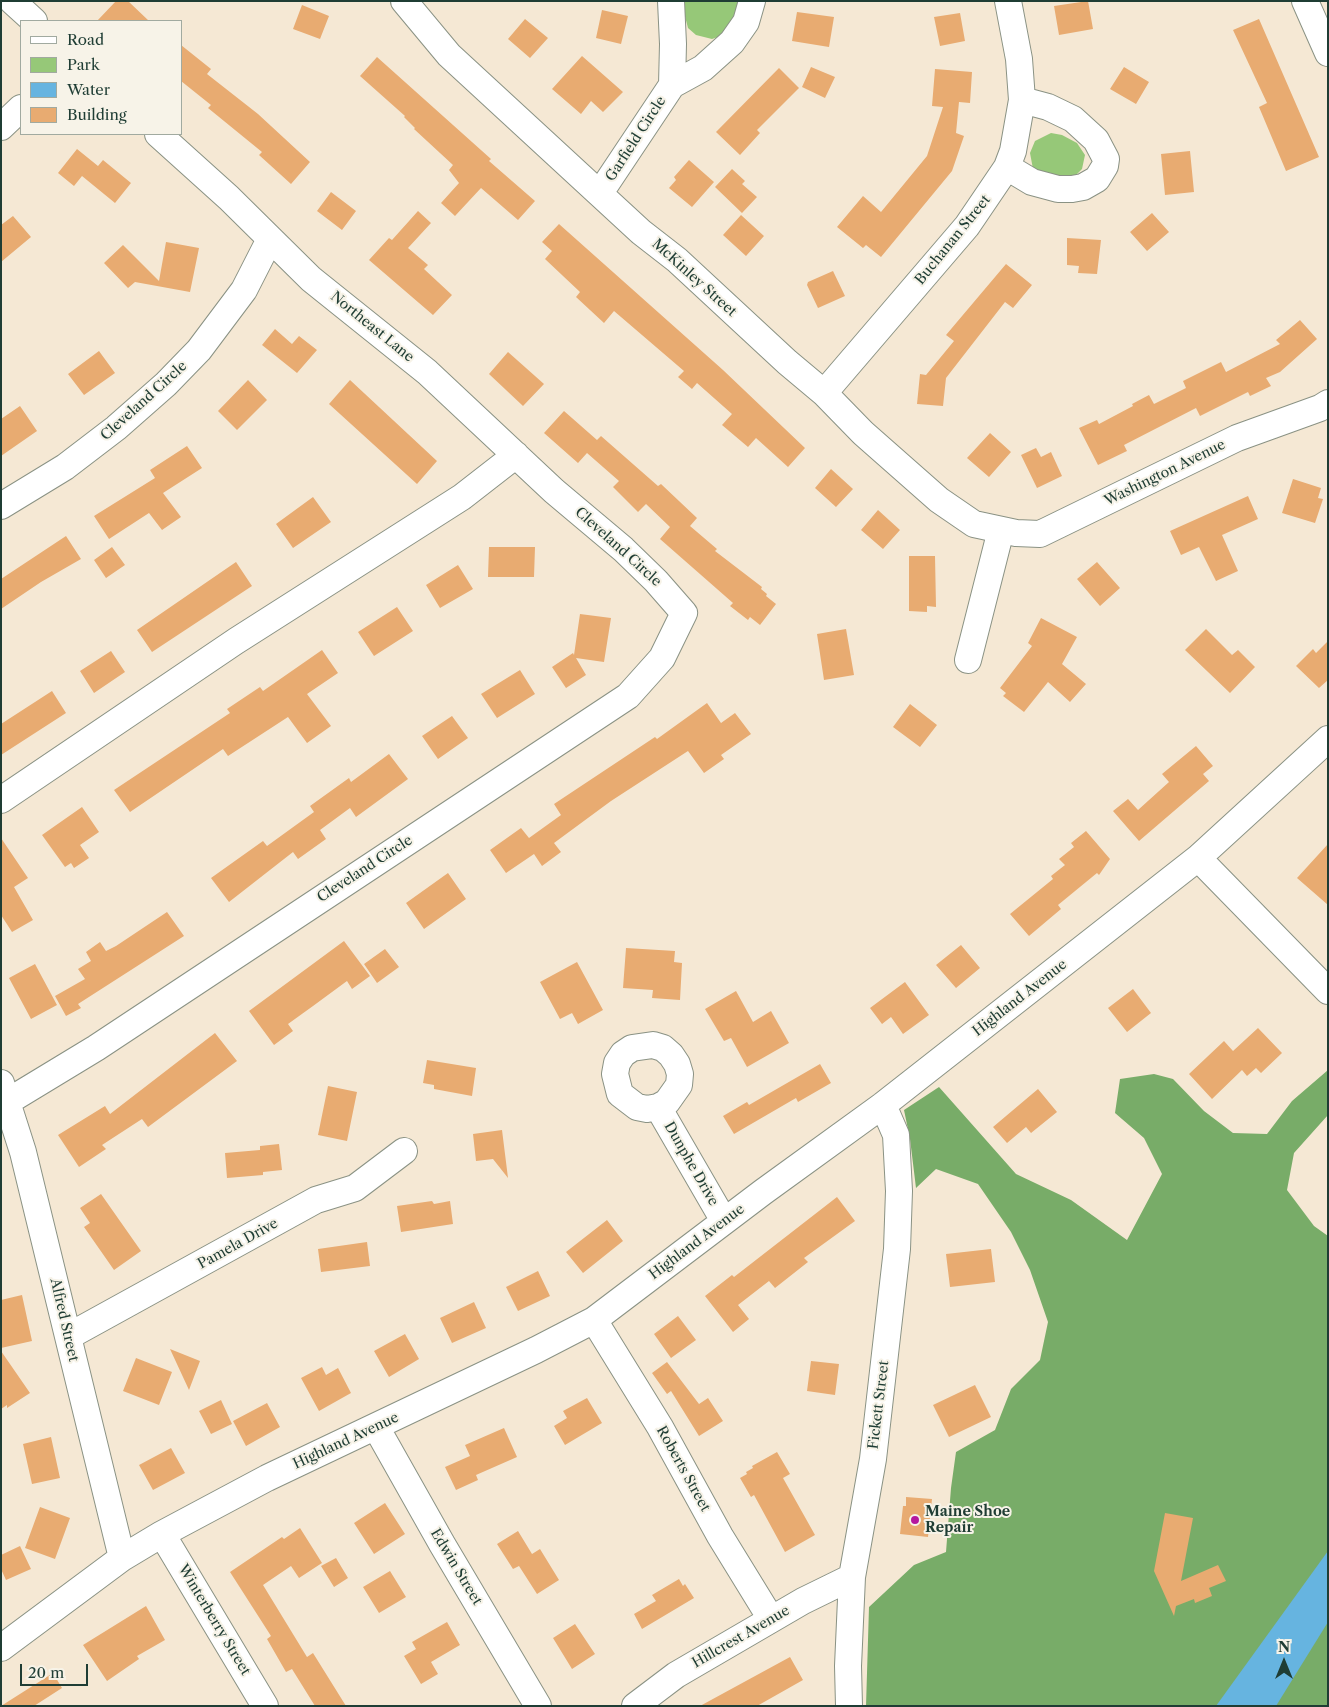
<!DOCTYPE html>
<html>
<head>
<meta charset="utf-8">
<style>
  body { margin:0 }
  #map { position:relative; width:1329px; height:1707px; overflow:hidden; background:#f5e8d4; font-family:"Libre Caslon Text",serif }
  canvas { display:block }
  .frame { position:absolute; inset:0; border:2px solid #1f3d34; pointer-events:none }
  .legend { position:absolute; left:20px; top:20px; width:162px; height:115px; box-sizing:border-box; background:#f7f3e8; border:1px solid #a1aaa0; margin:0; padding:6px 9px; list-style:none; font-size:15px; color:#1f3d34 }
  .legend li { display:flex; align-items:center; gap:10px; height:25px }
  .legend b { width:25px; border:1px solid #a1aaa0 }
  .north { position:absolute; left:1259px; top:1637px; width:50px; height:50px; -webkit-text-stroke:4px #f7f3e8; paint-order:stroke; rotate:0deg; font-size:14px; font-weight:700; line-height:20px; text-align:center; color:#1f3d34 }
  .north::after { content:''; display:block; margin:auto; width:18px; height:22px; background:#1f3d34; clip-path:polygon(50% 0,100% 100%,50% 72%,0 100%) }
  .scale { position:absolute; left:20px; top:1664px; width:68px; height:22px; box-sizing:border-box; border:2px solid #1f3d34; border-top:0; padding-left:6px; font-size:15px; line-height:18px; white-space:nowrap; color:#1f3d34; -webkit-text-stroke:4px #f7f3e8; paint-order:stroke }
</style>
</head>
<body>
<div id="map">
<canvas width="1329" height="1707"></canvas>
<div class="frame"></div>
<ul class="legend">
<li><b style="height:6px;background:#fff"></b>Road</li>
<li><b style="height:14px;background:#96c878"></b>Park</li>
<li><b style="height:14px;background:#66b4e0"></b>Water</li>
<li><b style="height:14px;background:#e8ab71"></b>Building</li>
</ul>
<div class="north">N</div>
<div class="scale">20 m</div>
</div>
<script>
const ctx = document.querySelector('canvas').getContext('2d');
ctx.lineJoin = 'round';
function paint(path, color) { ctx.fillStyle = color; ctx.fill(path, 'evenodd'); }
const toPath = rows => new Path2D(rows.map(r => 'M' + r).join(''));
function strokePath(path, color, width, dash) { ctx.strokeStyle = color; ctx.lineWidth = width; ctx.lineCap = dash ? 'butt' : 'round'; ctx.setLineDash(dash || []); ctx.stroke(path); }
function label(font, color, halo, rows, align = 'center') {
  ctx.font = font + ' "Libre Caslon Text",serif'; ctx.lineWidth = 4; ctx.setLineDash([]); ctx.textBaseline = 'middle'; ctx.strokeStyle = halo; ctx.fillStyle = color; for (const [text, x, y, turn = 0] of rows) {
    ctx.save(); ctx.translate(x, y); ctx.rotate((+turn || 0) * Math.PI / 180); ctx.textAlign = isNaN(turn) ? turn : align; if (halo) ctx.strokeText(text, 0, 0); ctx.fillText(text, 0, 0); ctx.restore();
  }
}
const green = toPath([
  [681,1,738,1,735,18,721,36,712,39,696,35,688,28],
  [1051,133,1062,135,1077,143,1085,155,1082,169,1072,179,1033,169,1030,153,1035,141]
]);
const forest = toPath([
  [1328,1070,1328,1115,1294,1153,1287,1190,1314,1226,1328,1236,1328,1706,866,1706,869,1607,914,1565,946,1552,951,1488,956,1452,995,1430,1011,1389,1040,1360,1048,1322,1030,1270,1011,1232,978,1184,936,1169,916,1188,910,1139,904,1110,939,1087,1016,1174,1071,1200,1127,1240,1162,1174,1144,1138,1115,1113,1120,1079,1154,1074,1173,1079,1204,1111,1233,1133,1267,1134,1292,1101]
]);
const water = toPath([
  [1328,1551,1328,1622,1276,1706,1216,1706]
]);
const building = toPath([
  [116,1,128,1,149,21,97,21],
  [1088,1,1093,29,1059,35,1054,6],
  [302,5,329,16,320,39,293,29],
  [602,10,628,16,621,44,596,38],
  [797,12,834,17,829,47,792,41],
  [960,13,965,41,940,46,934,17],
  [525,19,548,38,530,58,508,39],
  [1259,19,1319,157,1286,171,1259,107,1267,103,1233,30],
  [181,45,211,69,207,74,258,114,310,162,291,184,259,155,262,152,208,108,211,105,181,81],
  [582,56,623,92,603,112,591,101,581,114,552,89],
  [377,57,491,159,489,161,535,201,518,220,481,188,455,216,441,203,459,183,449,170,453,165,414,129,415,128,404,117,405,116,360,76],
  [811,67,835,77,825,98,802,87],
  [1124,67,1149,82,1136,104,1110,89],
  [779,68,799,88,757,130,760,133,740,155,716,132],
  [935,69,972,72,970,103,959,102,956,133,964,136,952,171,881,257,866,245,863,248,837,227,863,196,881,212,927,156,943,107,932,106],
  [77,149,98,166,103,160,131,183,115,203,82,176,74,186,58,173],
  [1190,151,1194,192,1165,195,1161,154],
  [689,160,714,182,692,207,669,188,676,180,674,177],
  [732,169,745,181,742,184,757,197,742,213,715,187],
  [331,192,356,211,342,230,317,211],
  [418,211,431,223,408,248,428,265,424,269,452,295,433,315,369,260,389,238,392,240],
  [1152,213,1169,232,1147,251,1130,232],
  [741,215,764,236,746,256,723,235],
  [13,216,31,237,1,262,1,225],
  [559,224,723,370,805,448,788,467,756,438,748,447,722,425,732,414,697,383,692,389,678,377,684,371,614,311,604,323,576,297,580,292,545,259,552,251,542,242],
  [1067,238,1101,240,1097,274,1078,273,1079,266,1067,265],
  [166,242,199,248,190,292,135,282,128,288,104,263,123,245,159,281],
  [1006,264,1032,285,1013,308,1005,302,946,378,943,406,917,404,920,374,926,375,954,341,946,335],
  [833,271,845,296,818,308,807,285,808,282],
  [1300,320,1317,339,1280,372,1266,378,1271,386,1250,396,1248,392,1200,416,1196,408,1124,445,1127,451,1098,465,1079,428,1097,420,1099,424,1133,406,1132,404,1149,395,1154,404,1186,388,1183,381,1221,362,1226,372,1280,344,1276,340],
  [275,329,292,344,299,336,317,350,297,373,262,345],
  [99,351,115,373,84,395,68,374],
  [508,352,544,384,523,406,489,374],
  [248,380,267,400,237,430,218,411],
  [350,380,437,461,417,484,329,404],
  [20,406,37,431,1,456,1,419],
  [564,411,597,440,601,436,658,486,661,484,697,518,690,526,717,549,715,551,762,587,761,589,767,594,766,596,776,604,760,625,750,617,748,620,730,606,733,603,660,539,670,527,646,504,638,512,613,487,619,481,587,453,578,463,544,433],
  [990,433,1011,452,989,477,967,458],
  [187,446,202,468,163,493,181,517,162,530,149,513,109,539,94,516,155,478,150,470],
  [1036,448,1041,457,1051,452,1062,476,1037,488,1021,455],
  [831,469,853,489,836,507,815,488],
  [1293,479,1321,488,1318,498,1323,499,1315,523,1282,513],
  [1248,496,1258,519,1222,535,1238,571,1216,581,1199,547,1181,555,1170,531],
  [313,497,331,522,293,548,276,524],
  [878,510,900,530,883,549,861,530],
  [66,536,81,559,41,582,1,609,1,579],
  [112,547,125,565,106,578,94,560],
  [489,547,535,547,534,577,488,577],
  [909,556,935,556,936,607,927,606,927,612,909,611],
  [236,562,252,586,152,652,137,630],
  [1097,562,1120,588,1100,606,1077,579],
  [458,565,473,589,440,608,426,585],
  [397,607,413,631,374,656,358,632],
  [580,614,611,618,604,662,576,658,586,675,566,688,552,667,573,653,574,655],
  [1041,618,1077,637,1062,664,1086,684,1070,702,1048,682,1024,712,1003,696,1006,693,1000,688,1032,646,1028,643],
  [846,629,854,675,824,680,817,634],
  [1206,629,1232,655,1238,650,1255,667,1230,693,1185,650],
  [1328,641,1328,680,1319,688,1296,666,1313,649,1316,653],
  [322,650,338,673,307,694,331,726,307,743,288,717,228,756,223,749,130,812,114,790,230,713,227,709,260,687,263,691],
  [111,651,125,672,94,693,80,671],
  [520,670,535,694,497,718,481,694],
  [52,691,66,713,1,755,1,724],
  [707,703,721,723,735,713,751,734,721,755,724,759,704,773,688,751,611,801,554,843,561,852,542,866,534,854,506,873,490,850,521,828,529,838,561,815,554,804,655,737,657,739],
  [910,704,937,725,920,747,893,727],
  [452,716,468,738,438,759,422,736],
  [1196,746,1213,766,1203,774,1209,781,1139,841,1113,811,1128,799,1138,810,1169,782,1162,774],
  [389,754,408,779,356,817,350,808,320,830,326,839,298,859,293,852,229,902,211,878,263,841,267,846,314,812,310,806,349,778,351,782],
  [82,807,99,832,80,845,89,858,74,868,71,863,65,867,42,835],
  [1086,831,1110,859,1099,875,1097,873,1058,905,1061,909,1029,936,1010,914,1053,879,1051,876,1065,865,1059,859,1074,847,1071,843],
  [1,838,28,878,14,887,33,920,12,932,1,915],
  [1328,844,1328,905,1297,878],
  [448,873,466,899,424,929,406,903],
  [167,912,184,936,78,1004,81,1008,66,1016,55,996,85,979,78,969,91,961,86,952,100,942,106,951,116,946],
  [344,941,370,976,352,989,347,981,313,1006,288,1024,293,1031,274,1045,249,1011],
  [961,945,980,968,956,988,936,965],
  [626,948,675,951,674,962,682,963,680,1000,652,998,653,990,623,988],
  [385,949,399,967,377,983,364,964],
  [577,962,603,1010,578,1024,572,1013,560,1019,540,982],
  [35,964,57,1005,31,1019,9,978],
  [905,982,929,1015,903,1034,891,1017,882,1024,870,1008],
  [1133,989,1151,1013,1127,1032,1108,1008],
  [736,991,753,1022,771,1011,789,1043,747,1067,731,1038,724,1041,705,1009],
  [1258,1028,1282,1053,1261,1073,1256,1068,1247,1076,1242,1070,1212,1099,1189,1074,1224,1041,1233,1051],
  [215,1033,237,1061,148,1127,142,1119,102,1145,106,1149,79,1167,58,1135,105,1106,110,1114],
  [427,1060,476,1068,472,1096,434,1089,434,1085,423,1083],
  [820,1064,831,1083,798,1102,796,1098,734,1134,723,1116,747,1102,749,1105],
  [328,1086,357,1092,347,1141,318,1135],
  [1038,1089,1057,1112,1031,1133,1026,1127,1007,1143,993,1127],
  [502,1130,508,1178,493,1159,476,1161,473,1134],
  [279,1144,282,1170,263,1172,263,1175,227,1178,225,1153,260,1150,260,1146],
  [101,1194,141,1251,114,1270,84,1227,90,1223,80,1208],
  [837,1197,855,1221,804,1258,808,1262,775,1288,769,1281,738,1305,749,1319,733,1332,705,1296,732,1275,734,1277],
  [432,1201,434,1204,450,1201,453,1224,401,1232,397,1206],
  [607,1220,623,1241,583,1273,566,1252],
  [367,1242,370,1266,321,1272,318,1249],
  [991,1249,995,1282,950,1287,946,1254],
  [538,1271,550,1296,518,1311,506,1287],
  [22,1295,32,1341,1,1348,1,1300],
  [474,1302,486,1328,452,1343,440,1318],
  [678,1316,696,1340,671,1358,654,1334],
  [405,1334,419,1359,389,1377,374,1351],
  [170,1349,200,1361,189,1390],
  [1,1351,30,1393,7,1408,7,1405,1,1409],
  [136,1358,172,1372,159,1405,123,1391],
  [811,1361,839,1364,835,1395,807,1391],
  [667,1362,699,1404,708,1398,723,1421,699,1436,671,1391,667,1394,652,1373],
  [322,1367,326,1375,338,1368,351,1393,319,1411,301,1378],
  [975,1385,991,1417,949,1437,933,1405],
  [587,1398,602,1423,565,1445,554,1426,567,1418,563,1411],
  [221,1400,232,1424,211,1434,199,1411],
  [267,1403,280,1427,246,1446,233,1421],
  [504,1428,517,1457,476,1475,478,1480,456,1490,445,1467,470,1456,465,1445],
  [51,1437,60,1478,32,1484,23,1444],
  [171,1448,185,1473,153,1490,139,1465],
  [777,1452,790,1474,783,1478,815,1535,785,1552,754,1495,751,1497,740,1478,747,1474,746,1472,753,1468,752,1466],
  [906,1497,932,1499,928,1537,900,1534,903,1506,906,1506],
  [385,1503,405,1534,374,1554,354,1523],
  [40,1507,70,1518,55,1559,25,1548],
  [1165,1513,1193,1518,1181,1581,1218,1565,1226,1581,1209,1588,1212,1596,1195,1603,1194,1599,1176,1606,1174,1616,1154,1571],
  [300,1528,322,1563,299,1578,291,1566,263,1585,307,1657,313,1653,346,1706,315,1706,292,1669,286,1672,267,1639,271,1636,230,1572,282,1537,284,1539],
  [518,1531,532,1554,540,1549,559,1580,537,1594,519,1566,513,1569,497,1544],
  [20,1546,31,1569,6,1580,1,1569,1,1555],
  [336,1558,348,1578,334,1587,321,1566],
  [390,1571,406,1597,379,1613,363,1587],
  [679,1579,683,1586,685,1584,694,1598,642,1629,634,1614,656,1601,652,1595],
  [146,1606,165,1640,137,1656,139,1659,107,1681,83,1645],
  [447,1622,460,1645,431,1662,438,1674,421,1684,404,1656,416,1649,412,1642],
  [575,1624,595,1654,572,1669,553,1638],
  [790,1657,803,1680,757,1706,700,1706],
  [53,1673,62,1688,34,1706,1,1706]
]);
const minor = toPath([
  [12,1,34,21],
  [404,1,449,55,641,232,677,260,787,362,824,393,863,433,939,500,974,524,1016,533,1040,534,1237,438,1320,408,1328,403],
  [671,1,673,44,672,85,703,68,732,42,746,22,752,1],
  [1305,1,1328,53],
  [1,127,21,108],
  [1007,167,1032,182,1058,189,1072,189,1083,187,1097,179,1105,166,1106,159,1096,140,1073,119,1048,107,1022,100],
  [600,193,672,85],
  [824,393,967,226,1007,167,1013,151,1022,100,1019,59,1008,1],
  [1,506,65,467,116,428,166,384,199,350,244,290,270,239],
  [968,660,1001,530],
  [1,800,236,641,462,497,516,455],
  [1198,858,1328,991],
  [1,1083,23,1152,122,1558],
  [7,1102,96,1048,628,696,662,658,684,613,656,581,623,549,554,491,427,372,311,279,229,198,158,134],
  [658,1107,667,1102,679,1085,680,1074,677,1064,671,1055,663,1048,653,1045,632,1048,623,1054,617,1063,615,1074,620,1094,637,1107,647,1109,658,1107,724,1221],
  [594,1320,660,1427,720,1536,771,1619],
  [69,1336,316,1200,355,1188,404,1151],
  [376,1427,442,1544,538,1706],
  [162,1534,265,1706],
  [1,1648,122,1558,162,1534,267,1478,536,1350,594,1320,763,1192,883,1105,1198,858,1328,739],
  [635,1706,676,1675,803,1601,852,1577],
  [849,1706,848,1666,852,1577,873,1459,897,1249,899,1191,896,1135,883,1105]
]);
const markers = [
  [915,1520,5,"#b5179e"]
];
const streetNames = [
  ["Garfield Circle",636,139,-57],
  ["Buchanan Street",953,240,-51],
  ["McKinley Street",694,278,42],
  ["Northeast Lane",372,327,39],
  ["Cleveland Circle",144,401,-42],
  ["Washington Avenue",1165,473,-26],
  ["Cleveland Circle",618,547,42],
  ["Cleveland Circle",365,869,-33],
  ["Highland Avenue",1020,998,-38],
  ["Dunphe Drive",691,1164,60],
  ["Highland Avenue",697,1242,-37],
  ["Pamela Drive",238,1244,-29],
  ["Alfred Street",64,1320,77],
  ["Fickett Street",879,1405,-83],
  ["Highland Avenue",346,1441,-25],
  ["Roberts Street",683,1469,61],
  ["Edwin Street",456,1567,59],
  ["Winterberry Street",214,1620,59],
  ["Hillcrest Avenue",741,1637,-30]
];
const poiNames = [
  ["Maine Shoe",925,1512],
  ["Repair",925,1528]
];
paint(green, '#96c878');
paint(forest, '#78ac68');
paint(water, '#66b4e0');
paint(building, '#e8ab71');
strokePath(minor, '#8a9284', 28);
strokePath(minor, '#fff', 26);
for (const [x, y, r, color] of markers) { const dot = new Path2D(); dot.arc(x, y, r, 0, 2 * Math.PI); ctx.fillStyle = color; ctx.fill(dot); strokePath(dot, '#f7f3e8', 2); }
label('14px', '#1f3d34', '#f7f3e8', streetNames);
label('bold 14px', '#1f3d34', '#f7f3e8', poiNames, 'left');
</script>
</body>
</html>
